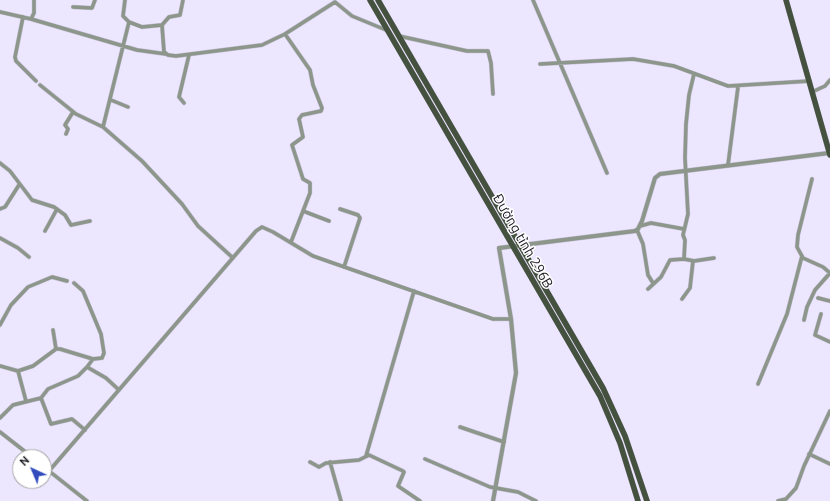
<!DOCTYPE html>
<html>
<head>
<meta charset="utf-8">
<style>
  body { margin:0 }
  #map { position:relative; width:830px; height:501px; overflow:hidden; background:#ece6fe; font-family:Ubuntu,sans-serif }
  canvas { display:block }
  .north { position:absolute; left:12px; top:449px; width:40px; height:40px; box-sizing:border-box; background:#fff; border:1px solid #a4a3a7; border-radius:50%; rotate:316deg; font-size:11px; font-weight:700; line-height:16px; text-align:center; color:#1c1924 }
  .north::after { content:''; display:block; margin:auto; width:14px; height:18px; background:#324cbd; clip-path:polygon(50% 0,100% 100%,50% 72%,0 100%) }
</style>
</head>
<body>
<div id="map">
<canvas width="830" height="501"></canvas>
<div class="north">N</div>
</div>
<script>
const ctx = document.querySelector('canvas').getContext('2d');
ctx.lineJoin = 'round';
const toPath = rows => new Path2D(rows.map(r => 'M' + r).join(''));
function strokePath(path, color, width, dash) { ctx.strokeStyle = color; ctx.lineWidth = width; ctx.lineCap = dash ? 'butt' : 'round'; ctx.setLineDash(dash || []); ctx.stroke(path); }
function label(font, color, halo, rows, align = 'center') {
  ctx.font = font + ' Ubuntu,sans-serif'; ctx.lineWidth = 3; ctx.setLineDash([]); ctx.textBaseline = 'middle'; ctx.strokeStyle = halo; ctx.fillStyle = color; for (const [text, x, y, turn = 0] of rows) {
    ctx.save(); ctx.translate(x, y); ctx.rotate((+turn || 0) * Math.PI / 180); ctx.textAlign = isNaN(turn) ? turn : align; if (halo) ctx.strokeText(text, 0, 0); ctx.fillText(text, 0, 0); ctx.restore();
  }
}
const minor = toPath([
  [125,0,123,16,129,22,103,127,142,161,182,204,198,226,233,258],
  [533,0,607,173],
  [73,7,92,8,95,0],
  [0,12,31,19,34,13,34,0],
  [23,17,15,57,16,61,36,81],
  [31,19,137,50,166,54],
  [129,22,142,27,162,25,169,17,180,15,183,0],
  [162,25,164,52,168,55,176,56,262,45,285,34,310,70,313,85,322,108,321,111,302,115,299,119,303,137,292,145,303,179,310,183,310,193,291,242],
  [285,34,335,2,352,16,386,30],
  [399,36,467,51,488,51,491,63,493,94],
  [540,64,633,59,674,66,728,86,810,81],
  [40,85,76,114,103,127],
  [812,92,825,86,830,80],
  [111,100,128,107],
  [184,103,179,97,189,55],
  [66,134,68,129,65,125,73,112],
  [0,163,10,171,32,200,54,207,65,215,71,225,90,221],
  [728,165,738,87],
  [812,179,798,235,797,247,803,258,823,267,830,273],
  [0,209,5,207,19,185],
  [340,209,358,215,360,218,344,267],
  [303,211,329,221],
  [640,226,651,223,684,229],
  [637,230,643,244,648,275,653,283],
  [45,231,57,209],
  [0,238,18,248,29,257],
  [684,259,694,261,714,258],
  [74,283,83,291,101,334,104,353,102,358,93,359,87,367,106,378,119,390],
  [648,289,661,277,670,260,684,259,685,240,683,235,688,214,685,158,686,124,689,95,694,74],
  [818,298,830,301],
  [682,299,690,288,693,261],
  [821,314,815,335,830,342],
  [804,320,807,307,815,290,830,273],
  [0,325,11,305,28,287,52,277,67,281],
  [53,330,56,349],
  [0,366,18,371],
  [758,384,787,314,802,256],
  [26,401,18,371,33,366,56,349,60,349,93,359],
  [0,418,13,405,41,398],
  [460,427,504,442],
  [85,430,72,419,51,424,41,398,48,389,78,376,87,367],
  [0,432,32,457],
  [809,454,830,464],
  [366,456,414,291],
  [425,459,490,487,518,492,536,501],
  [310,462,319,467,326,463,359,460,369,455,403,471,404,472,398,486,420,501],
  [330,462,341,501],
  [44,467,87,501],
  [49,471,256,231,262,227,273,232,313,256,493,319,511,319],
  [778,501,786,499,796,488,804,466,830,411]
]);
const tertiary = toPath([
  [493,501,516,373,511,319,499,248,635,231,638,229,642,221,655,178,660,174,829,153]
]);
const primary = toPath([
  [370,0,600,396,620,443,638,501],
  [378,0,603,388,625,436,647,501],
  [786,0,830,155]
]);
const streetNames = [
  ["Đường tỉnh 296B",523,241,60]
];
strokePath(minor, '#c7c1d7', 4.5);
strokePath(tertiary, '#c7c1d7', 5);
strokePath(primary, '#c7c1d7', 6);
strokePath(minor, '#8d968b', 3.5);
strokePath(tertiary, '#8d968b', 4);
strokePath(primary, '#43513e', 5.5);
label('14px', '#1c1924', '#fff', streetNames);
</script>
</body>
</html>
